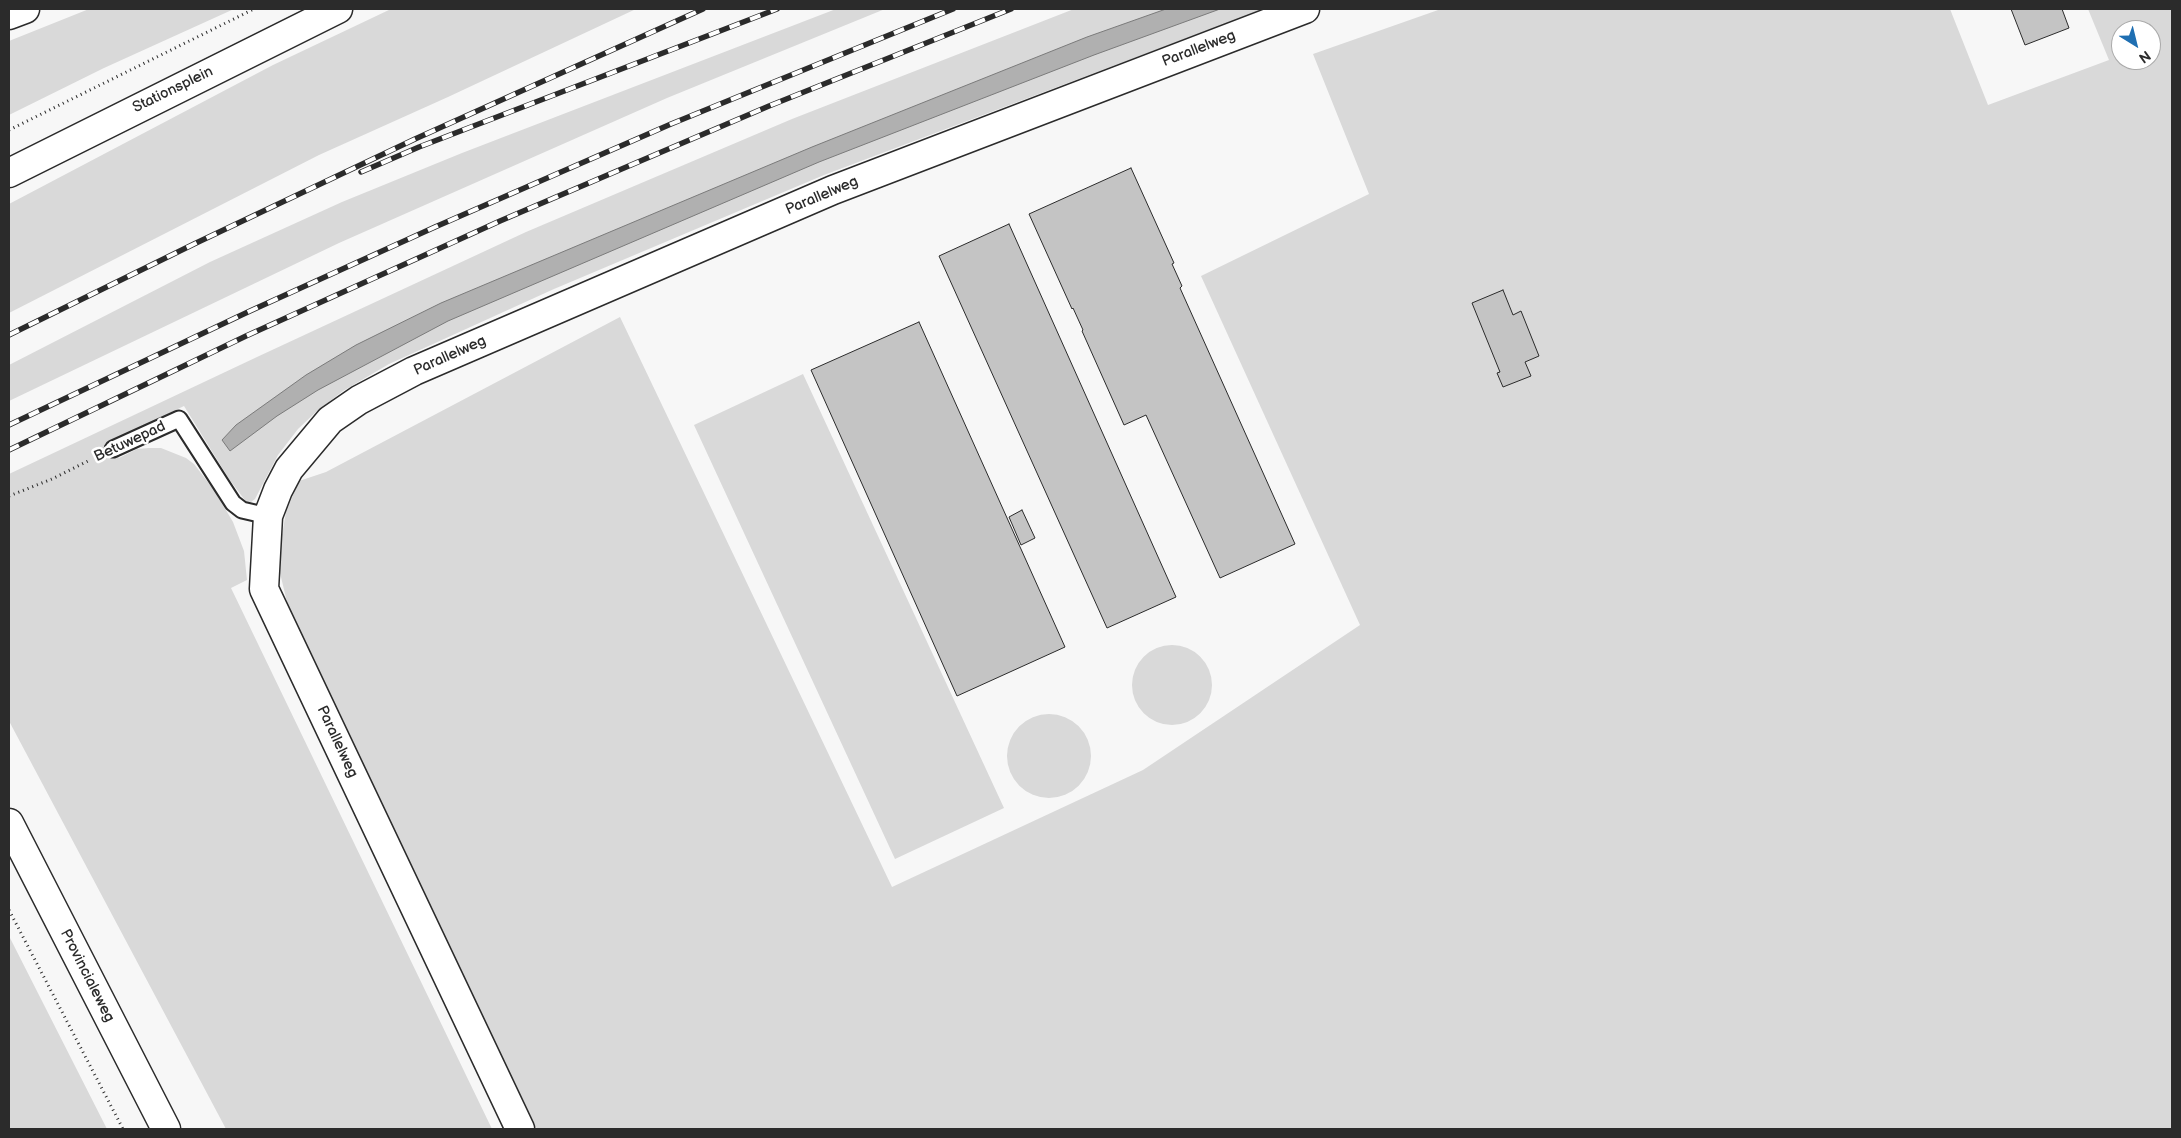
<!DOCTYPE html>
<html>
<head>
<meta charset="utf-8">
<style>
  body { margin:0 }
  #map { position:relative; width:2181px; height:1138px; overflow:hidden; background:#f7f7f7; font-family:"Balsamiq Sans",sans-serif }
  canvas { display:block }
  .frame { position:absolute; inset:0; border:10px solid #2b2b2b; pointer-events:none }
  .north { position:absolute; left:2111px; top:20px; width:50px; height:50px; box-sizing:border-box; background:#fff; border:1px solid #aaa; border-radius:50%; rotate:144deg; font-size:14px; font-weight:700; line-height:20px; text-align:center; color:#2b2b2b }
  .north::after { content:''; display:block; margin:auto; width:18px; height:22px; background:#1f6fb2; clip-path:polygon(50% 0,100% 100%,50% 72%,0 100%) }
</style>
</head>
<body>
<div id="map">
<canvas width="2181" height="1138"></canvas>
<div class="frame"></div>
<div class="north">N</div>
</div>
<script>
const ctx = document.querySelector('canvas').getContext('2d');
ctx.lineJoin = 'round';
function paint(path, color) { ctx.fillStyle = color; ctx.fill(path, 'evenodd'); }
const toPath = rows => new Path2D(rows.map(r => 'M' + r).join(''));
function strokePath(path, color, width, dash) { ctx.strokeStyle = color; ctx.lineWidth = width; ctx.lineCap = dash ? 'butt' : 'round'; ctx.setLineDash(dash || []); ctx.stroke(path); }
function label(font, color, halo, rows, align = 'center') {
  ctx.font = font + ' "Balsamiq Sans",sans-serif'; ctx.lineWidth = 5; ctx.setLineDash([]); ctx.textBaseline = 'middle'; ctx.strokeStyle = halo; ctx.fillStyle = color; for (const [text, x, y, turn = 0] of rows) {
    ctx.save(); ctx.translate(x, y); ctx.rotate((+turn || 0) * Math.PI / 180); ctx.textAlign = isNaN(turn) ? turn : align; if (halo) ctx.strokeText(text, 0, 0); ctx.fillText(text, 0, 0); ctx.restore();
  }
}
const green = toPath([
  [89,9,234,9,104,68,9,115,9,41],
  [391,9,636,9,448,97,319,155,9,313,9,204,273,65],
  [836,9,885,9,667,98,339,243,9,401,9,365,210,262,342,202,462,153],
  [1074,9,1264,9,824,175,554,289,389,364,343,391,317,411,298,429,278,455,255,499,251,502,247,503,229,479,184,406,110,442,119,458,137,449,149,448,161,448,186,458,194,464,214,490,233,522,244,551,247,580,231,588,492,1129,226,1129,9,721,9,474,257,357,526,232,792,119],
  [1441,9,1950,9,1988,105,2109,60,2088,9,2172,9,2172,1129,537,1129,297,631,287,602,280,573,279,552,286,512,299,481,326,472,620,317,892,887,1143,770,1360,625,1201,276,1369,194,1313,54],
  [2121,30,2151,30,2151,60,2121,60],
  [803,374,1004,808,895,859,694,425],
  '1132 685a40 40 0 1 1 80 0a40 40 0 1 1-80 0Z',
  '1007 756a42 42 0 1 1 84 0a42 42 0 1 1-84 0Z',
  [9,936,107,1129,9,1129]
]);
const water = toPath([
  [1166,9,1220,9,1094,55,819,162,448,321,318,390,277,416,230,451,222,440,236,425,306,375,356,345,441,303,812,147,1087,37,1166,9]
]);
const building = toPath([
  [2011,9,2062,9,2069,28,2025,45,2011,9],
  [1131,168,1174,263,1172,264,1182,286,1180,288,1295,544,1220,578,1146,415,1124,425,1082,331,1083,330,1073,308,1072,309,1029,214,1131,168],
  [1009,224,1176,597,1107,628,939,256,1009,224],
  [1503,290,1513,315,1521,311,1539,356,1525,362,1531,376,1503,387,1497,373,1500,372,1472,303,1503,290],
  [919,322,1065,647,957,696,811,370,919,322],
  [1022,510,1035,538,1021,545,1009,517,1022,510]
]);
const path = toPath([
  [9,130,254,9],
  [9,496,52,479,90,460],
  [9,910,123,1129]
]);
const lane = toPath([
  [113,449,179,419,233,503,242,510,268,516]
]);
const street = toPath([
  [9,15,25,9]
]);
const secondary = toPath([
  [9,173,338,9],
  [9,823,166,1129],
  [520,1129,264,589,268,516,278,490,289,469,330,420,359,400,414,371,833,190,1305,9]
]);
const rail = toPath([
  [361,172,419,147,777,9],
  [9,335,194,244,415,139,703,9],
  [9,425,250,311,435,227,671,124,953,9],
  [9,450,246,336,500,221,769,106,1011,9]
]);
const streetNames = [
  ["Parallelweg",1199,49,-21],
  ["Stationsplein",173,90,-26],
  ["Parallelweg",822,196,-23],
  ["Parallelweg",450,356,-24],
  ["Betuwepad",130,442,-25],
  ["Parallelweg",337,742,65],
  ["Provincialeweg",87,976,63]
];
paint(green, '#d9d9d9');
paint(water, '#b0b0b0');
strokePath(water, '#7b7b7b', 1);
paint(building, '#c4c4c4');
strokePath(building, '#2b2b2b', 1);
strokePath(lane, '#2b2b2b', 19);
strokePath(street, '#2b2b2b', 31);
strokePath(secondary, '#2b2b2b', 31);
strokePath(path, '#2b2b2b', 3, [1, 4]);
strokePath(lane, '#fff', 15);
strokePath(street, '#fff', 28);
strokePath(secondary, '#fff', 28);
strokePath(rail, '#2b2b2b', 5.5);
strokePath(rail, '#fff', 4, [11]);
label('15px', '#2b2b2b', '#fff', streetNames);
</script>
</body>
</html>
